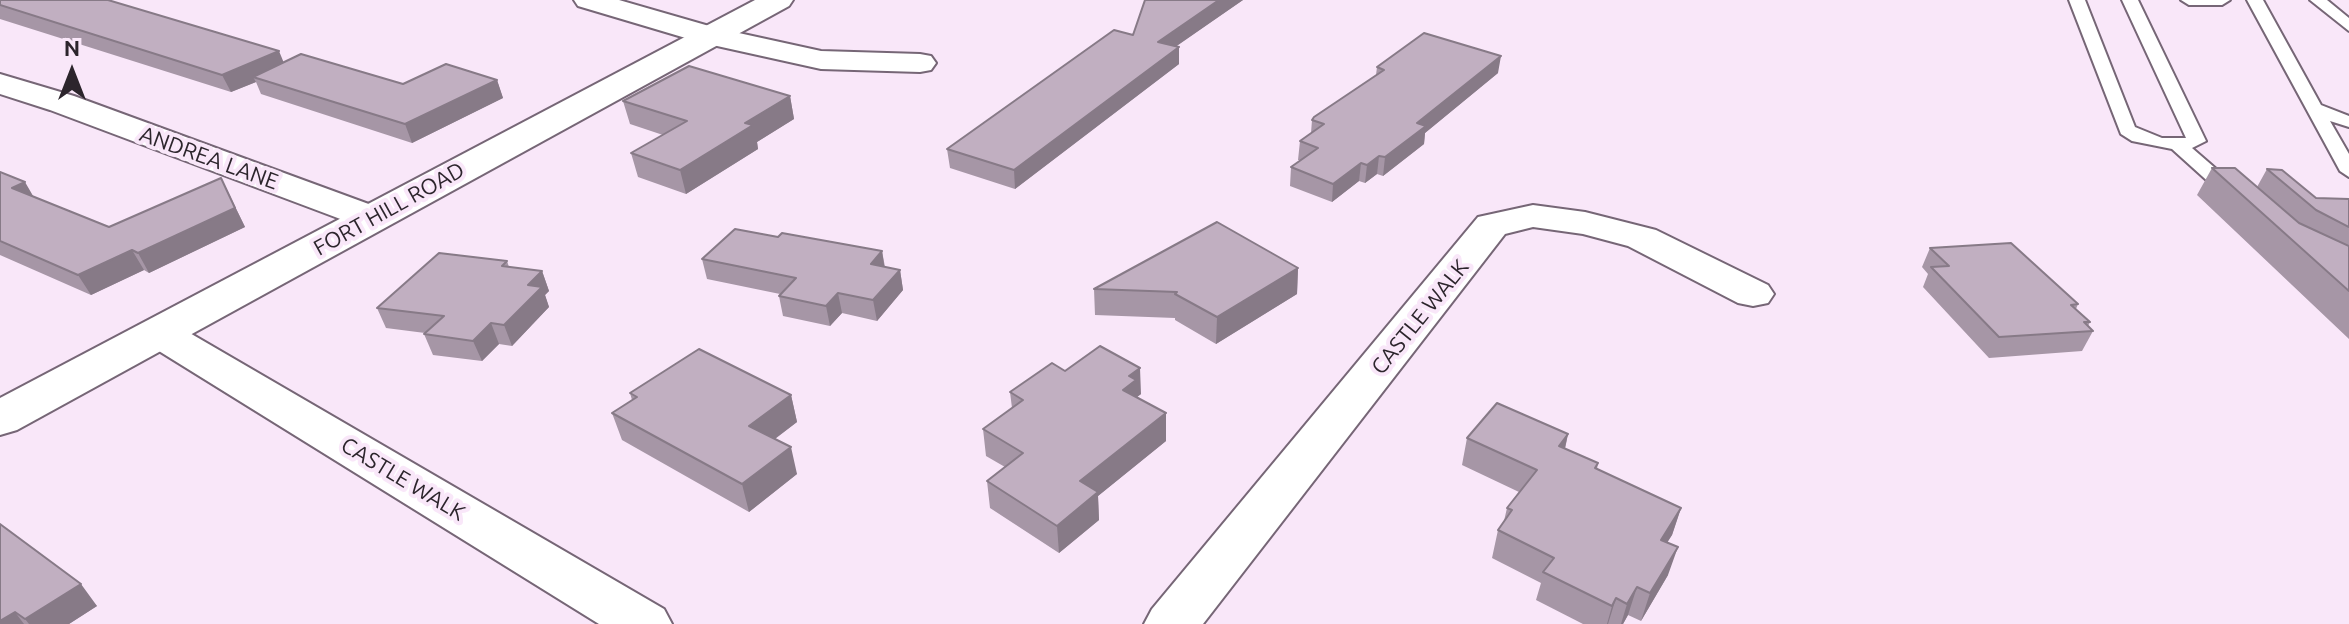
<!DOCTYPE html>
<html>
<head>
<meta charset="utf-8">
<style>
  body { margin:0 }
  #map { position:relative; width:2349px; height:624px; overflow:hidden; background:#f9e7f9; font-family:Ubuntu,sans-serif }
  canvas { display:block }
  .north { position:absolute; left:32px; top:32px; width:80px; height:80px; -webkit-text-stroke:6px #f9e7f9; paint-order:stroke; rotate:0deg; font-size:22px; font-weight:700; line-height:32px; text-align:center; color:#2c252c }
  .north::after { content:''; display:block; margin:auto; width:28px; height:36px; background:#2c252c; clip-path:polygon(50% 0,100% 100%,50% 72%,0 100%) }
</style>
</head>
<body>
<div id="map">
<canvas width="2349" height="624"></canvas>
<div class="north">N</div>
</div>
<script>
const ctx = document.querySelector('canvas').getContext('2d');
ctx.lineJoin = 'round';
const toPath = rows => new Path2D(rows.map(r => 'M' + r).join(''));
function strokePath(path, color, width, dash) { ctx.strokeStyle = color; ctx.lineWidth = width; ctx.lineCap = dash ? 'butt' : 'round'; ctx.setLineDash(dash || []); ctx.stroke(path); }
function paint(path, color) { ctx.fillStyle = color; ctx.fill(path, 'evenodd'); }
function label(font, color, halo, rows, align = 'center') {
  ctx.font = font + ' Ubuntu,sans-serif'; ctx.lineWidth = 8; ctx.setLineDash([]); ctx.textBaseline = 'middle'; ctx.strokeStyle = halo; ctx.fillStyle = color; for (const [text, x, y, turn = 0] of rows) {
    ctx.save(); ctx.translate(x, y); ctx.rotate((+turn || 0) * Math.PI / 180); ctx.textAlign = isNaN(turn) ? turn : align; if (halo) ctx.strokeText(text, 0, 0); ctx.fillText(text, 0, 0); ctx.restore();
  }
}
const lane = toPath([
  [2069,0,2085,0,2135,127,2162,138,2186,138,2122,0,2138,0,2206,141,2192,148,2237,187,2240,191,2237,195,2223,195,2172,149,2132,141,2121,134,2069,0],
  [2181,0,2230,0,2222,5,2189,5,2181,0],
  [2247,0,2263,0,2321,105,2349,116,2349,127,2330,121,2349,154,2349,177,2340,171,2247,0],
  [2310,0,2327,0,2349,18,2349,31,2310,0]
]);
const street = toPath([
  [574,0,619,0,716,28,821,51,920,54,931,56,936,63,931,70,920,72,821,69,699,42,578,6,574,0],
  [0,74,74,96,385,210,391,218,385,226,372,229,359,226,50,110,0,94,0,74],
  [1533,205,1585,212,1656,230,1768,285,1774,294,1768,303,1753,306,1738,303,1628,246,1583,234,1533,227,1505,234,1203,624,1144,624,1152,609,1478,217,1533,205],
  [161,321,176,325,664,609,672,624,599,624,146,343,140,334,146,325,161,321]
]);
const secondary = toPath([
  [755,0,793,0,789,6,17,430,0,435,0,398,755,0]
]);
const wall = toPath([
  [0,0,284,62,403,84,497,80,503,98,412,143,261,94,256,82,231,92,0,19],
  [1145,0,1243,0,1176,46,1179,47,1179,64,1015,189,950,168,947,149,1133,35],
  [1377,67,1498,73,1425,133,1424,144,1383,176,1377,174,1365,183,1359,181,1332,202,1290,186,1291,167,1301,160,1298,160,1300,141,1311,133,1312,120,1376,75],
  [790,96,794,119,757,142,758,149,686,194,638,177,631,153,663,135,630,124,623,101],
  [2212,168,2257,187,2267,169,2316,198,2349,199,2349,339,2197,195],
  [0,172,34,197,109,227,230,196,245,227,149,273,144,270,91,295,0,255],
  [778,237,882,251,885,267,900,270,903,290,877,321,842,313,830,326,783,316,779,296,780,294,707,279,702,259],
  [1930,248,2078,304,2076,309,2090,322,2088,326,2093,331,2082,351,1989,358,1923,287,1928,274,1922,267],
  [507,261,509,267,542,271,549,291,545,295,549,307,512,346,499,344,482,361,433,355,424,334,425,333,386,328,377,308],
  [1298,268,1297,294,1216,344,1175,320,1175,318,1095,315,1094,289],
  [1065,371,1141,394,1137,397,1166,441,1098,496,1099,520,1059,553,990,508,987,481,1005,467,986,456,983,429,1012,408,1010,392],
  [630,393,791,395,797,422,775,439,797,474,749,512,622,440,612,413,632,400],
  [1568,434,1565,449,1598,463,1597,469,1681,508,1672,535,1667,542,1668,575,1641,621,1628,615,1623,624,1583,624,1536,600,1541,583,1492,558,1498,530,1504,521,1507,508,1519,492,1462,465,1467,438],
  [0,524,97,606,69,624,0,624]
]);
const shadedWall = toPath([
  [1219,0,1243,0,1158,59,1158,42],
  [1179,47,1179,64,1015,189,1014,170],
  [279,51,286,68,253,77,256,82,231,92,222,75],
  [1501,56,1498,73,1425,133,1424,144,1383,176,1385,157,1417,123],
  [497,80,503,98,412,143,405,124],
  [790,96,794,119,757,142,758,149,686,194,680,170,745,123],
  [1379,156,1377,174,1365,183,1367,165],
  [1361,163,1359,181,1332,202,1333,184],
  [221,178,245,227,149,273,138,253],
  [25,182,36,201,12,188],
  [132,250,144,270,91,295,78,275],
  [882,251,885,271,871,264],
  [1298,268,1297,294,1216,344,1217,317],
  [900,270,903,290,877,321,873,300],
  [542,271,549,291,545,295,549,307,512,346,504,325,528,285],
  [838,293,842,313,830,326,826,306],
  [491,323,499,344,482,361,473,341],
  [1140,368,1141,394,1137,397,1123,390,1129,376],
  [791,395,797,422,756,453,749,426],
  [1166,413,1166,441,1098,496,1099,520,1059,553,1057,526,1080,481],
  [1568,434,1562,461,1559,446],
  [791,447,797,474,749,512,742,484],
  [1681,508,1672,535,1652,567,1661,540],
  [1678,547,1668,575,1641,621,1650,593],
  [81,584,97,606,69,624,29,624,25,619],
  [1637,587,1628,615,1623,624,1621,624,1627,604],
  [1616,598,1608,624,1607,624,1612,606],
  [15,612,24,624,0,624,0,621]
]);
const building = toPath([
  [0,0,108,0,279,51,222,75,0,5,0,0],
  [1145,0,1219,0,1158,42,1179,47,1014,170,947,149,1114,30,1133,35,1145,0],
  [1424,33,1501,56,1417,123,1426,126,1385,157,1379,156,1367,165,1361,163,1333,184,1291,167,1318,148,1300,141,1324,124,1312,120,1314,117,1384,70,1377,67,1424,33],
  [301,54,403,84,446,64,497,80,405,124,253,77,301,54],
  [689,66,790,96,745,123,753,125,680,170,631,153,687,121,623,101,689,66],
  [2212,168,2235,168,2299,223,2349,246,2349,291,2212,168],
  [2267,169,2282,170,2316,198,2349,199,2349,227,2316,210,2267,169],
  [0,172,25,182,12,188,109,227,221,178,235,208,138,253,132,250,78,275,0,241,0,172],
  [1217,222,1298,268,1217,317,1175,294,1177,292,1094,289,1217,222],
  [735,229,778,237,782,233,882,251,871,264,900,270,873,300,838,293,826,306,779,296,796,278,702,259,735,229],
  [2011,243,2078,304,2071,305,2090,322,2084,322,2093,331,1999,337,1931,267,1949,266,1930,248,2011,243],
  [439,253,507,261,502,266,542,271,528,285,542,287,504,325,491,323,473,341,424,334,444,316,377,308,439,253],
  [1100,346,1140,368,1129,376,1136,380,1123,390,1166,413,1080,481,1098,492,1057,526,987,481,1023,453,983,429,1023,400,1010,392,1052,363,1065,371,1100,346],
  [699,349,791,395,749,426,791,447,742,484,612,413,637,397,630,393,699,349],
  [1497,403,1568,434,1559,446,1598,463,1595,468,1681,508,1661,540,1678,547,1650,593,1637,587,1627,604,1616,598,1612,606,1543,572,1554,558,1498,530,1512,510,1507,508,1537,470,1467,438,1497,403],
  [0,524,81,584,25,619,15,612,0,621,0,524]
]);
const streetNames = [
  ["ANDREA LANE",209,158,20],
  ["FORT HILL ROAD",389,209,-29],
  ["CASTLE WALK",1420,317,-51],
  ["CASTLE WALK",403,479,31]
];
strokePath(lane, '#766676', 4);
strokePath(street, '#766676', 4);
strokePath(secondary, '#766676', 4);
paint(lane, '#fff');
paint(street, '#fff');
paint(secondary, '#fff');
paint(wall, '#a696a6');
paint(shadedWall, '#877a87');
paint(building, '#c1afc1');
strokePath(building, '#877a87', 2);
label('22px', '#2c252c', '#f9e7f9', streetNames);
</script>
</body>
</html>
